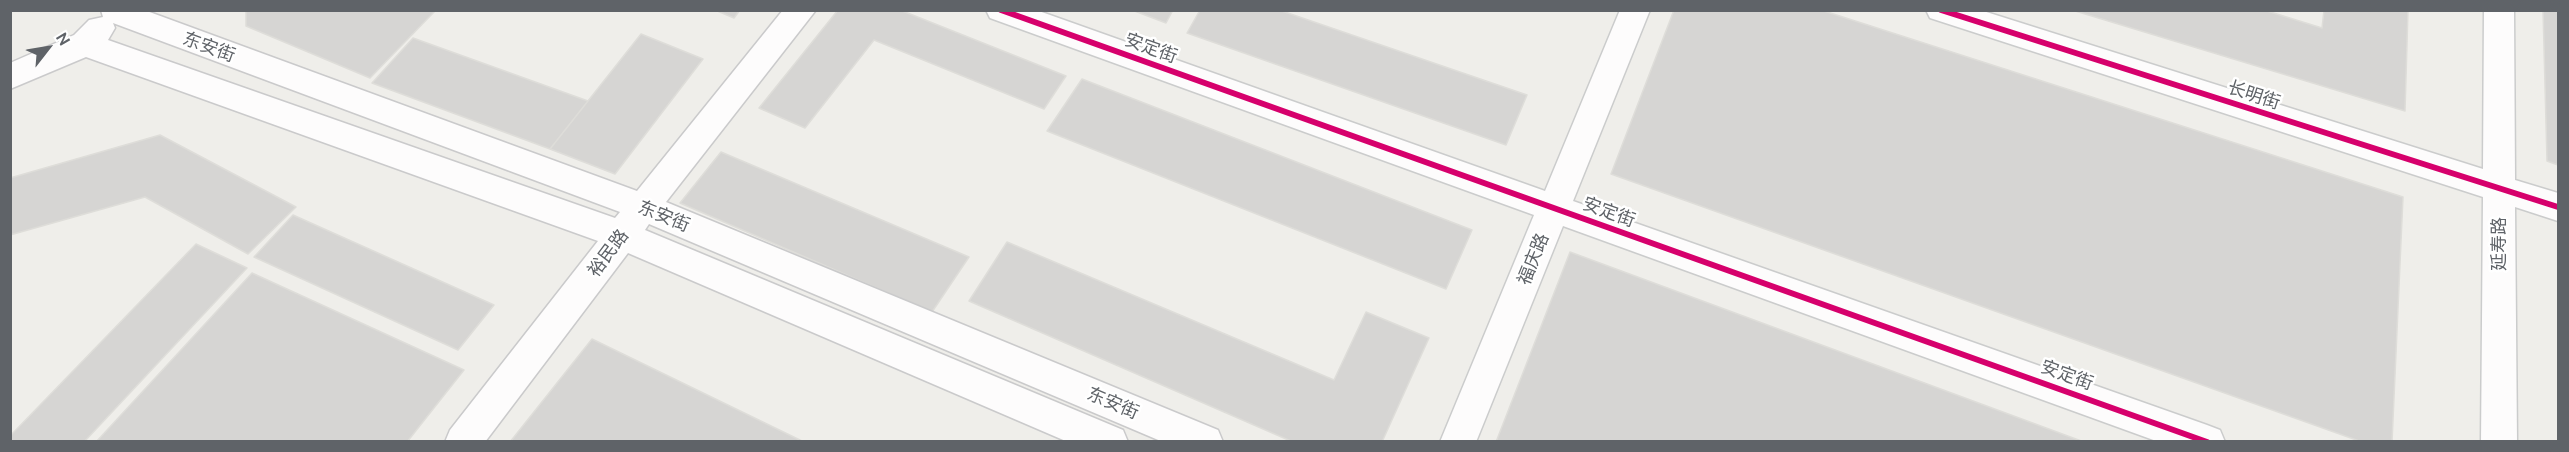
<!DOCTYPE html>
<html>
<head>
<meta charset="utf-8">
<style>
  body { margin:0 }
  #map { position:relative; width:2569px; height:452px; overflow:hidden; background:#efeeea; font-family:Ubuntu,sans-serif }
  canvas { display:block }
  .frame { position:absolute; inset:0; border:12px solid #5f6368; pointer-events:none }
  .north { position:absolute; left:18px; top:18px; width:60px; height:60px; -webkit-text-stroke:4px #fff; paint-order:stroke; rotate:59deg; font-size:16px; font-weight:700; line-height:24px; text-align:center; color:#5f6368 }
  .north::after { content:''; display:block; margin:auto; width:21px; height:27px; background:#5f6368; clip-path:polygon(50% 0,100% 100%,50% 72%,0 100%) }
</style>
</head>
<body>
<div id="map">
<canvas width="2569" height="452"></canvas>
<div class="frame"></div>
<div class="north">N</div>
</div>
<script>
const ctx = document.querySelector('canvas').getContext('2d');
ctx.lineJoin = 'round';
function paint(path, color) { ctx.fillStyle = color; ctx.fill(path, 'evenodd'); }
const toPath = rows => new Path2D(rows.map(r => 'M' + r).join(''));
function strokePath(path, color, width, dash) { ctx.strokeStyle = color; ctx.lineWidth = width; ctx.lineCap = dash ? 'butt' : 'round'; ctx.setLineDash(dash || []); ctx.stroke(path); }
function label(font, color, halo, rows, align = 'center') {
  ctx.font = font + ' Ubuntu,"Noto Sans SC",sans-serif'; ctx.lineWidth = 5; ctx.setLineDash([]); ctx.textBaseline = 'middle'; ctx.strokeStyle = halo; ctx.fillStyle = color; for (const [text, x, y, turn = 0] of rows) {
    ctx.save(); ctx.translate(x, y); ctx.rotate((+turn || 0) * Math.PI / 180); ctx.textAlign = isNaN(turn) ? turn : align; if (halo) ctx.strokeText(text, 0, 0); ctx.fillText(text, 0, 0); ctx.restore();
  }
}
const building = toPath([
  [246,10,436,10,370,78,246,26,246,10],
  [715,10,740,10,734,18,715,10],
  [838,10,900,10,1066,76,1044,109,874,40,805,128,759,108,838,10],
  [1132,10,1173,10,1166,23,1132,10],
  [1200,10,1279,10,1527,95,1506,145,1187,33,1200,10],
  [1674,10,1821,10,2403,197,2392,442,2362,442,1611,174,1674,10],
  [2072,10,2264,10,2322,28,2324,10,2408,10,2405,111,2072,10],
  [2543,10,2558,10,2558,165,2547,161,2543,10],
  [641,34,703,59,615,174,550,149,641,34],
  [413,38,588,101,550,149,372,83,413,38],
  [1082,79,1472,230,1446,289,1047,131,1082,79],
  [160,135,296,207,248,254,145,197,10,235,10,178,160,135],
  [721,152,969,257,932,312,680,203,721,152],
  [293,215,494,305,458,350,254,257,293,215],
  [1007,242,1334,380,1366,312,1429,338,1382,442,1293,442,969,301,1007,242],
  [196,244,247,268,84,442,10,442,10,436,196,244],
  [1570,252,2084,442,1496,442,1570,252],
  [252,273,464,370,407,442,96,442,252,273],
  [592,339,804,442,510,442,592,339]
]);
const street = toPath([
  [986,10,1036,10,1545,191,1620,10,1650,10,1573,201,2207,425,2220,430,2225,442,2159,442,1563,226,1476,442,1440,442,1534,215,990,18,986,10],
  [1926,10,1980,10,2483,169,2484,10,2514,10,2515,180,2558,193,2558,221,2515,207,2517,442,2481,442,2483,197,1930,18,1926,10]
]);
const secondary = toPath([
  [101,10,144,10,637,191,783,10,816,10,666,202,1218,430,1223,442,1163,442,649,224,645,230,1123,430,1128,442,1068,442,628,253,485,442,445,442,450,430,598,241,86,57,10,89,10,63,74,35,89,20,103,17,101,10],
  [113,23,620,212,615,218,108,40,115,28,113,23]
]);
const cycleway = toPath([
  [1001,10,2207,442],
  [1941,10,2558,207]
]);
const streetNames = [
  ["东安街",209,47,20],
  ["安定街",1151,48,20],
  ["长明街",2254,95,18],
  ["安定街",1609,212,20],
  ["东安街",664,216,22],
  ["延寿路",2499,244,-90],
  ["裕民路",608,253,-53],
  ["福庆路",1533,259,-68],
  ["安定街",2067,375,20],
  ["东安街",1113,403,23]
];
paint(building, '#d6d5d3');
strokePath(building, '#deddd9', 1.5);
strokePath(street, '#cbcccc', 3);
strokePath(secondary, '#cacacb', 3);
paint(street, '#fdfcfc');
paint(secondary, '#fdfcfc');
strokePath(cycleway, '#d6006c', 6);
label('18px', '#5f6368', '#fff', streetNames);
</script>
</body>
</html>
